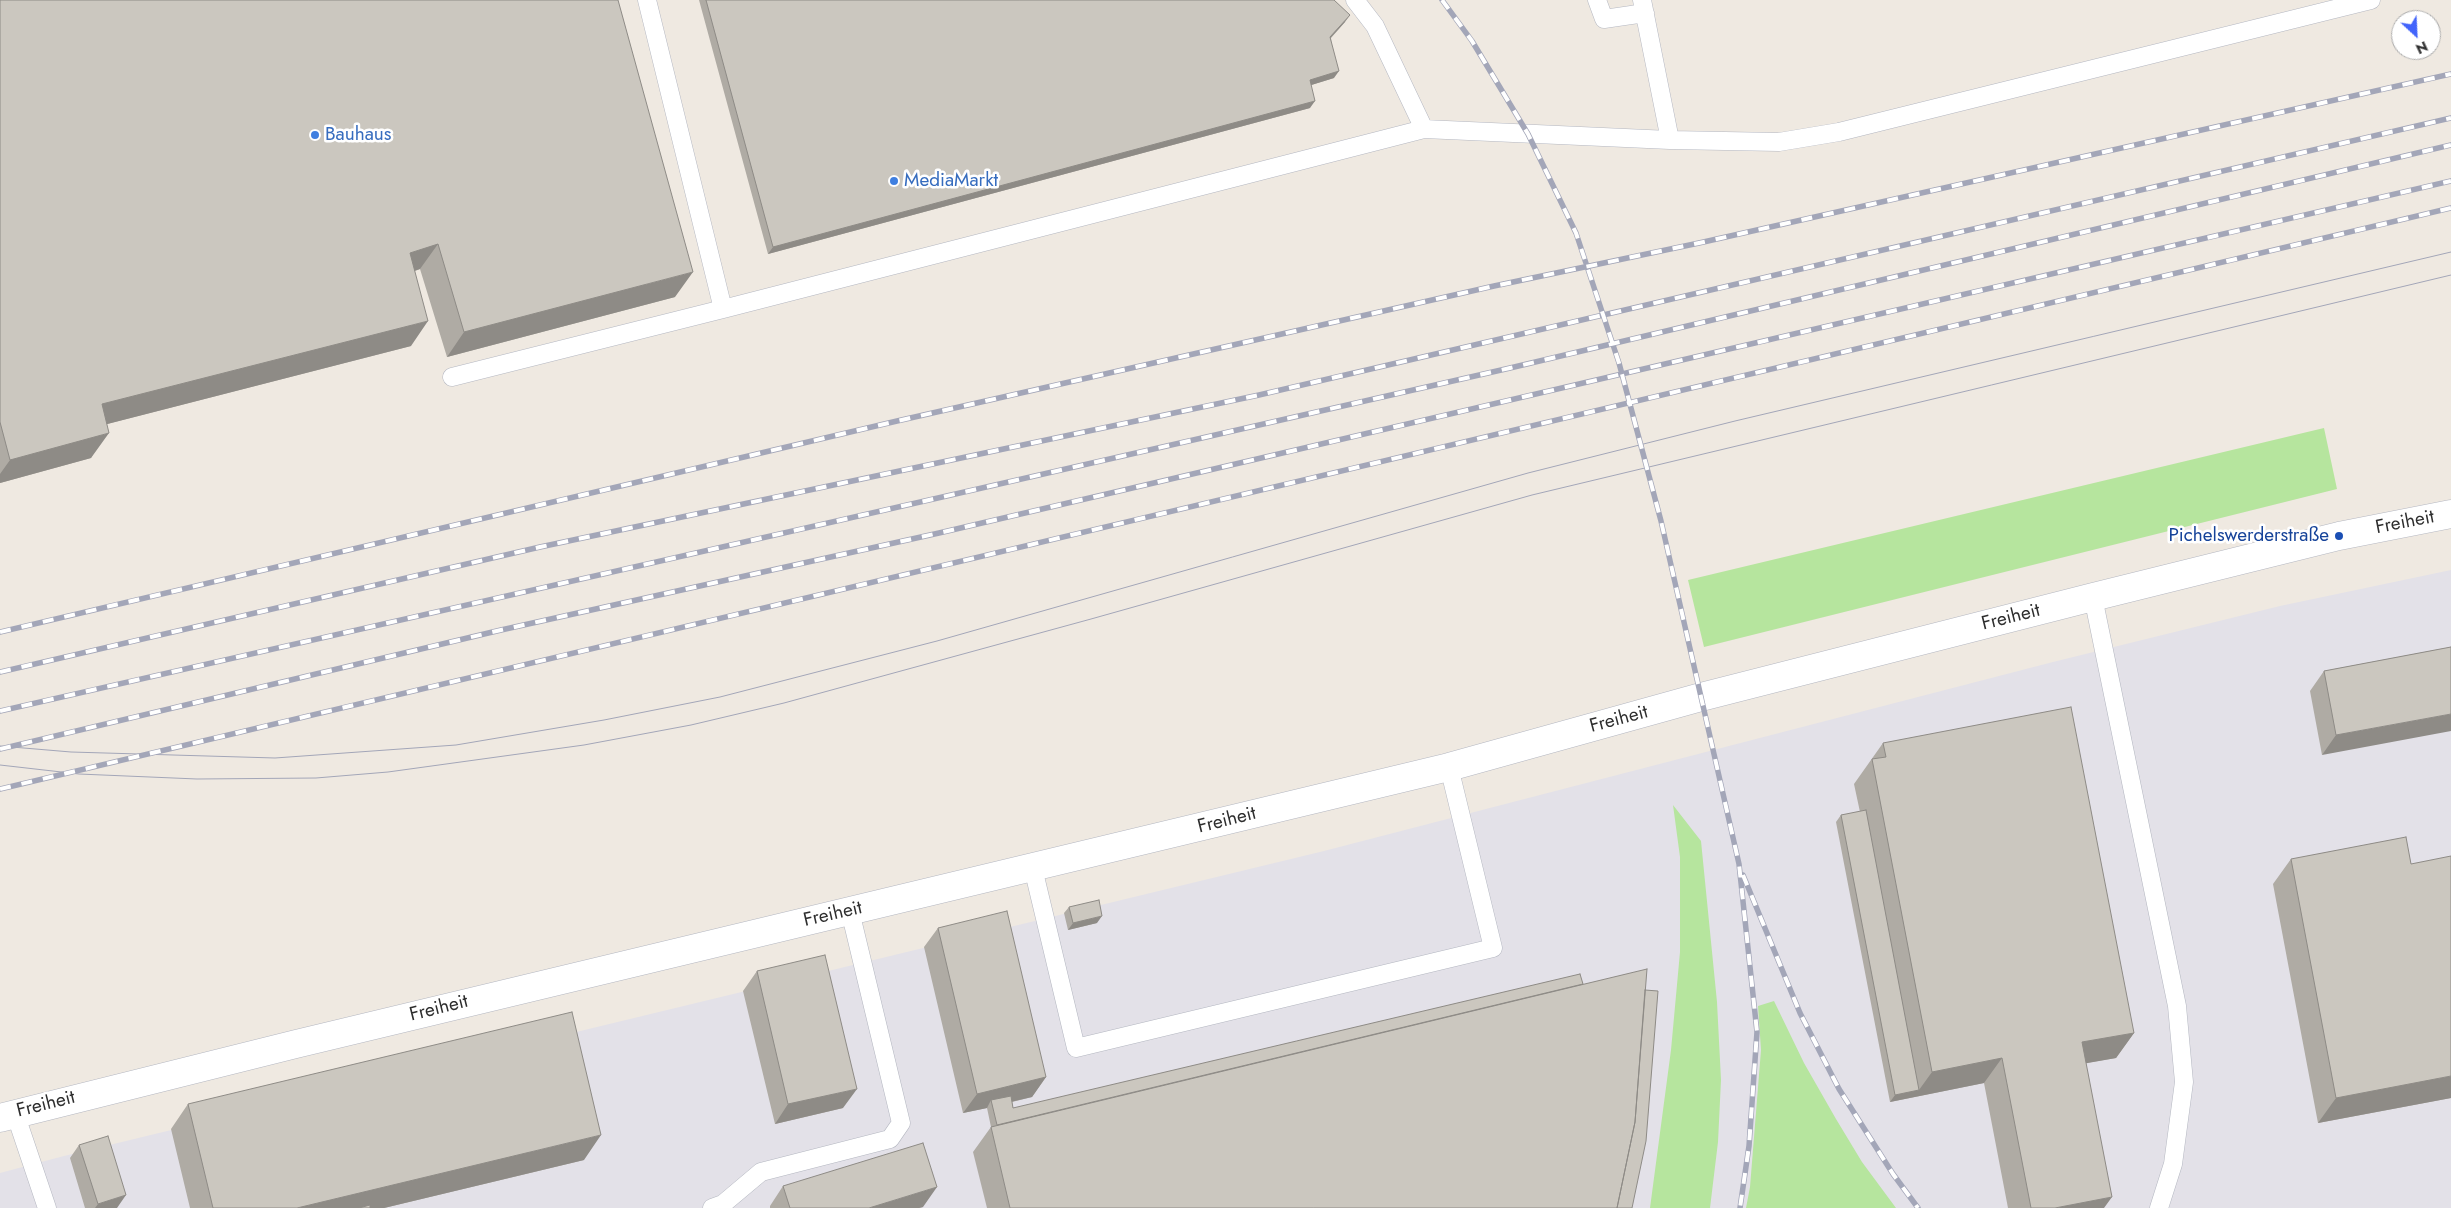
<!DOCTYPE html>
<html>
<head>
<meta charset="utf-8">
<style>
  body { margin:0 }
  #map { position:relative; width:2451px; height:1208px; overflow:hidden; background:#efe9e1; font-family:Jost,sans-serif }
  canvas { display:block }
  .north { position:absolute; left:2391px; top:10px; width:50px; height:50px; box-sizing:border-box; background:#fff; border:1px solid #ababab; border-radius:50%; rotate:155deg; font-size:14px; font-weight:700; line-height:20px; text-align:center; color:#2e2e2e }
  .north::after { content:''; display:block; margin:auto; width:18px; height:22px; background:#4264fb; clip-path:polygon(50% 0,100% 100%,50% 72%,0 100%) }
</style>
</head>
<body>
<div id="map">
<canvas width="2451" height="1208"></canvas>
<div class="north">N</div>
</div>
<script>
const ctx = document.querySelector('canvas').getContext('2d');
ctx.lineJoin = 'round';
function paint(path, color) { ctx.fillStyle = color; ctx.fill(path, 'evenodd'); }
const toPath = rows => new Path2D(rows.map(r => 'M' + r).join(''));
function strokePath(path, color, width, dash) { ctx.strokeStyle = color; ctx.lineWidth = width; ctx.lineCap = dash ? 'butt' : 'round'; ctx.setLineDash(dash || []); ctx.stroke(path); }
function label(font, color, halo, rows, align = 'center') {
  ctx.font = font + ' Jost,sans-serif'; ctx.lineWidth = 5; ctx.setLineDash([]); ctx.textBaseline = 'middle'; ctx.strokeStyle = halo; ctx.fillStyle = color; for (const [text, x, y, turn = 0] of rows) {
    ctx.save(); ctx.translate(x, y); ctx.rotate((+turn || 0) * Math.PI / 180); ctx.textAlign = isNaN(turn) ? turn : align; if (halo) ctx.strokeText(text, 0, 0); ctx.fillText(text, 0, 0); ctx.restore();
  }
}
const industrial = toPath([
  [2451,570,2451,1208,0,1208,0,1173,64,1156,1324,851,2053,662,2280,606]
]);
const green = toPath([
  [2324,428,2337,489,1704,647,1688,580],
  [1673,805,1701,841,1717,1002,1721,1080,1718,1142,1710,1208,1650,1208,1671,1050,1680,952,1680,857],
  [1774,1001,1804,1063,1836,1119,1862,1162,1896,1208,1746,1208,1750,1187,1761,1050,1758,1006]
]);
const service = toPath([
  [647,0,723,309,1424,129,1670,140,1779,142,1839,132,2371,0],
  [1355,0,1375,26,1424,129],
  [1597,0,1604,19,1645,13],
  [1642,0,1670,140],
  [452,377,723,309],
  [2093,597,2177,1006,2184,1082,2173,1164,2159,1208],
  [1033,868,1076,1048,1493,948,1449,767],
  [15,1113,47,1208],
  [712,1208,723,1204,761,1172,890,1139,901,1123,850,911]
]);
const tertiary = toPath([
  [0,1118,296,1044,1449,767,1701,697,2093,597,2339,536,2451,514]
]);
const tram = toPath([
  [0,746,71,752,275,758,456,745,604,720,720,697,937,641,1528,473,1735,421,2451,252],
  [0,765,79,774,197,779,316,778,388,772,584,745,691,725,784,703,1091,619,1532,495,2451,275]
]);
const rail = toPath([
  [1442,0,1472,41,1528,134,1576,233,1619,363,1661,521,1739,864,1757,1032,1749,1146,1740,1208],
  [0,632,897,421,1494,286,1699,243,2451,74],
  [0,672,540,547,1259,395,2451,118],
  [0,711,1510,368,2451,145],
  [0,749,501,630,939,533,2451,181],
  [0,789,2451,208],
  [1743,875,1800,1013,1839,1089,1893,1174,1918,1208]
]);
const wall = toPath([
  [0,0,675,297,447,357,420,269,415,271,411,346,107,424,91,458,0,483],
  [699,0,1334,0,1345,22,1331,38,1334,78,1311,85,1310,108,768,254],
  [2451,647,2322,755,2310,691,2324,671],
  [1883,743,2134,1033,2116,1058,2086,1063,2104,1208,2008,1208,1984,1083,1890,1102,1836,822,1841,815,1860,812,1854,784],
  [2291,859,2451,1098,2318,1123,2273,884],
  [1069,907,1097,923,1068,930,1064,913],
  [938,928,1046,1077,1032,1097,1012,1102,1013,1108,1632,1208,987,1208,973,1152,991,1127,987,1108,963,1113,924,947],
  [757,971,843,1108,775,1124,743,991],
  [188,1104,584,1160,384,1208,190,1208,171,1129],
  [79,1145,117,1208,85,1208,70,1158],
  [783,1186,923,1207,919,1208,770,1208,770,1206]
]);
const shadedWall = toPath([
  [1350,15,1345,22,1325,44,1330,37],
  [1339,71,1334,78,1305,87,1310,80],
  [1315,101,1310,108,768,254,773,247],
  [438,244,420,269,392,278,410,253],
  [693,272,675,297,447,357,464,332],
  [428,321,411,346,84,430,102,404],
  [109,433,91,458,0,483,0,474,10,460],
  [2451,714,2451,731,2322,755,2336,735],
  [1102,916,1097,923,1068,930,1073,923],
  [2134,1033,2116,1058,2065,1067,2082,1042],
  [2002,1058,1984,1083,1890,1102,1895,1095,1919,1090,1932,1072],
  [2451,1076,2451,1098,2318,1123,2336,1098],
  [1046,1077,1032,1097,993,1106,991,1100,987,1108,963,1113,977,1094],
  [857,1089,843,1108,775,1124,788,1104],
  [601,1135,584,1160,384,1208,297,1208],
  [937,1187,923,1207,919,1208,869,1208],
  [126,1195,117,1208,95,1208,98,1204],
  [2112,1197,2104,1208,2055,1208]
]);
const building = toPath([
  [0,0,618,0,693,272,464,332,438,244,410,253,428,321,102,404,109,433,10,460,0,422,0,0],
  [706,0,1334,0,1350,15,1330,37,1339,71,1310,80,1315,101,773,247,706,0],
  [2451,647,2451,714,2336,735,2324,671,2451,647],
  [2071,707,2134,1033,2082,1042,2112,1197,2055,1208,2031,1208,2002,1058,1932,1072,1872,759,1886,757,1883,743,2071,707],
  [1866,810,1919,1090,1895,1095,1841,815,1866,810],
  [2406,837,2411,864,2451,856,2451,1076,2336,1098,2291,859,2406,837],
  [1099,900,1102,916,1073,923,1069,907,1099,900],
  [1007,911,1046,1077,977,1094,938,928,1007,911],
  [825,955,857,1089,788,1104,757,971,825,955],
  [1647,969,1635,1122,1617,1208,1010,1208,991,1127,1647,969],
  [1580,974,1583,984,997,1125,991,1100,1011,1096,1013,1108,1580,974],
  [1645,990,1658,991,1646,1141,1632,1208,1617,1208,1635,1122,1645,990],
  [572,1012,601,1135,297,1208,213,1208,188,1104,572,1012],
  [108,1136,126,1195,98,1204,79,1145,108,1136],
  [923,1143,937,1187,869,1208,790,1208,783,1186,923,1143],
  [370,1205,370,1208,359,1208,370,1205]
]);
const markers = [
  [315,135,5,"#3f7fe0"],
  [894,181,5,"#3f7fe0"],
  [2339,536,5,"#1a4fb4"]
];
const shopNames = [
  ["Bauhaus",325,135],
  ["MediaMarkt",904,181]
];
const streetNames = [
  ["Freiheit",2405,523,-11],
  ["Freiheit",2011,618,-14],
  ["Freiheit",1619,720,-15],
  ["Freiheit",1227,821,-14],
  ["Freiheit",833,915,-13],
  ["Freiheit",439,1009,-14],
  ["Freiheit",46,1105,-14]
];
const transitNames = [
  ["Pichelswerderstraße",2329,536]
];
paint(industrial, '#e3e1e8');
paint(green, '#b6e59e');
strokePath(service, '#b4b7c1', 19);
strokePath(tertiary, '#b4b7c1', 29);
strokePath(service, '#fff', 18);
strokePath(tertiary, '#fff', 28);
strokePath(tram, '#a3a6b8', 1);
strokePath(rail, '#a3a6b8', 5.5);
strokePath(rail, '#fff', 4, [11]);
paint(wall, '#afaba4');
paint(shadedWall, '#8e8b86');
paint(building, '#cbc7bf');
strokePath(building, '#8e8b86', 1);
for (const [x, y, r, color] of markers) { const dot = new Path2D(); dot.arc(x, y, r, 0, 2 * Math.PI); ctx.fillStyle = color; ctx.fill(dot); strokePath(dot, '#fff', 2); }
label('19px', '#366cbe', '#fff', shopNames, 'left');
label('19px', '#2e2e2e', '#fff', streetNames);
label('19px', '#164399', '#fff', transitNames, 'right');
</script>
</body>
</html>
